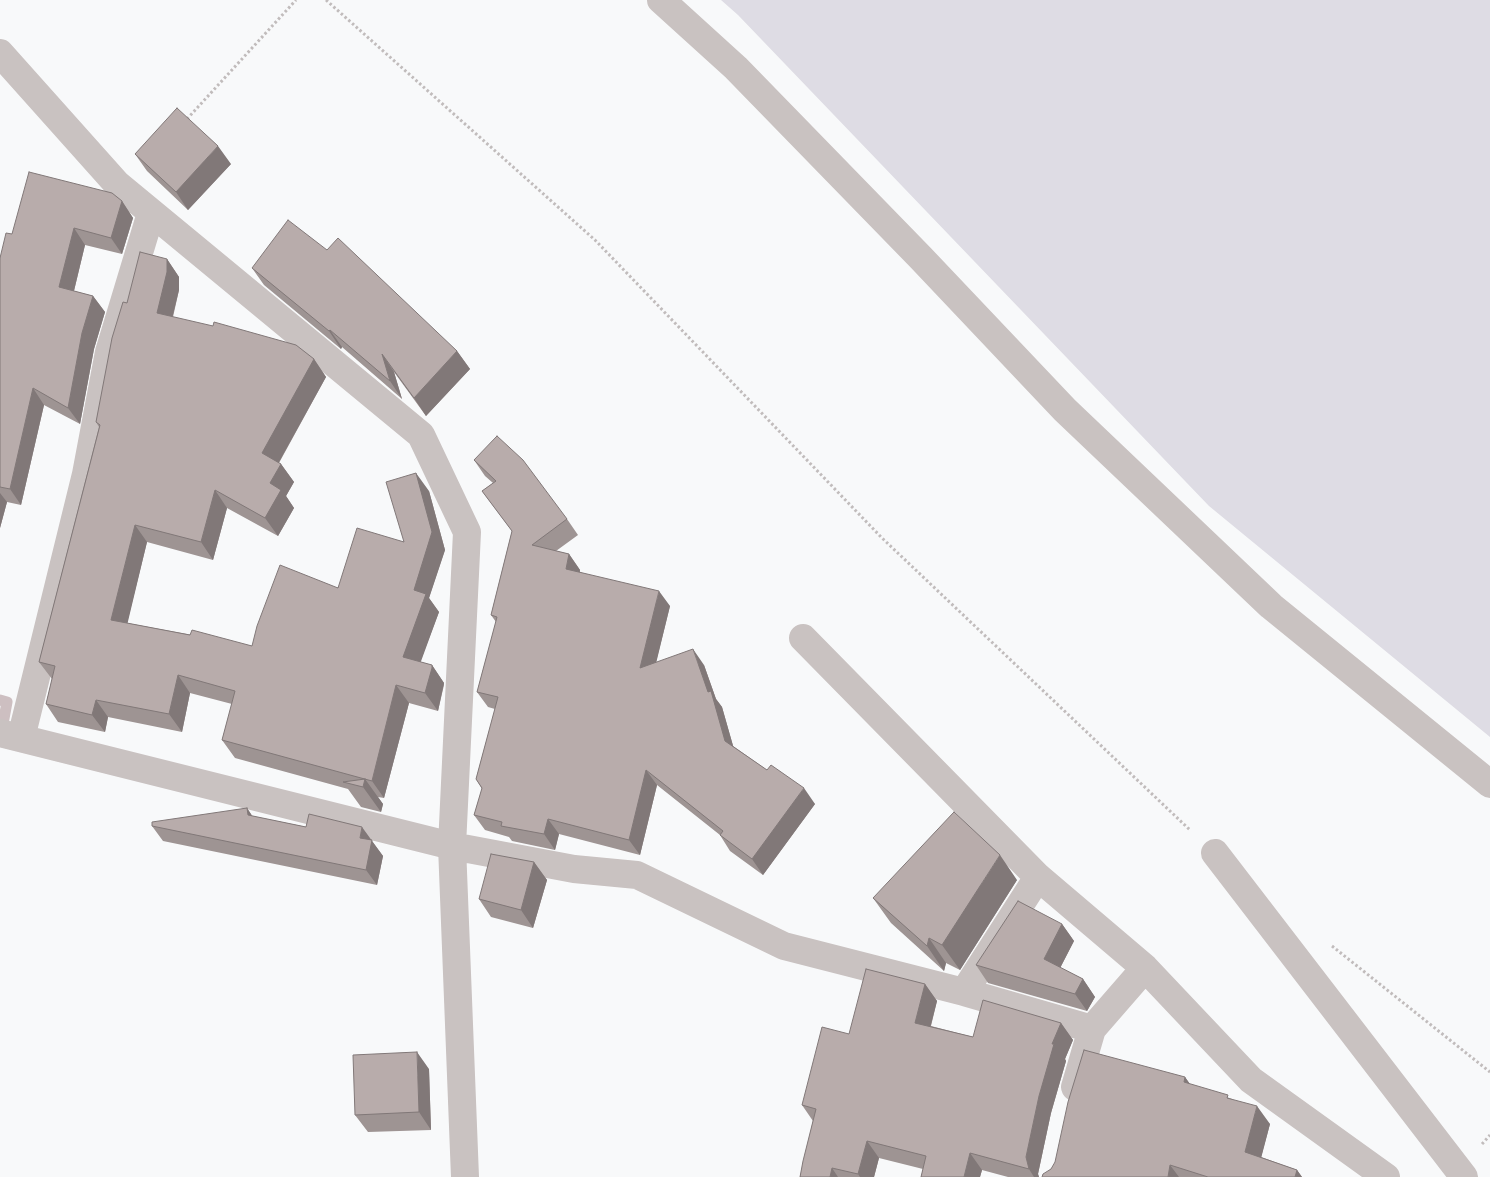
<!DOCTYPE html>
<html>
<head>
<meta charset="utf-8">
<style>
  body { margin:0 }
  canvas { display:block; background:#f8f9fa }
</style>
</head>
<body>
<canvas width="1490" height="1177"></canvas>
<script>
const ctx = document.querySelector('canvas').getContext('2d');
ctx.lineJoin = 'round';
function paint(path, color) { ctx.fillStyle = color; ctx.fill(path, 'evenodd'); }
const toPath = rows => new Path2D(rows.map(r => 'M' + r).join(''));
function strokePath(path, color, width, dash) { ctx.strokeStyle = color; ctx.lineWidth = width; ctx.lineCap = dash ? 'butt' : 'round'; ctx.setLineDash(dash || []); ctx.stroke(path); }
const green = toPath([
  [721,0,1490,0,1490,737,1209,506,738,15]
]);
const stream = toPath([
  [0,700,7,702,1,735]
]);
const path = toPath([
  [326,0,595,240,882,538,1190,830],
  [187,119,296,0],
  [1332,946,1490,1072],
  [1482,1144,1490,1135]
]);
const minor = toPath([
  [661,0,736,68,921,258,1065,410,1271,606,1490,784],
  [0,53,117,184,421,435,467,532,452,846,465,1177],
  [803,638,1038,877,1145,968,1251,1080,1386,1177],
  [0,733,452,846,574,869,637,875,784,946,964,992,1092,1029],
  [21,738,86,474,109,352,151,213],
  [1215,853,1464,1177],
  [964,992,1038,877],
  [1075,1087,1092,1029,1145,968]
]);
const wall = toPath([
  [135,154,231,164,188,210,147,171],
  [122,201,133,218,122,254,85,245,74,291,93,296,105,312,94,349,80,424,44,405,21,505,7,502,0,528,0,258,12,234],
  [167,259,179,277,179,290,173,317,314,359,326,377,279,463,281,464,294,482,286,496,294,508,278,536,227,508,213,560,147,542,127,623,252,646,404,542,429,491,445,550,429,598,439,612,420,662,432,665,444,683,444,685,438,711,409,703,384,798,378,797,383,804,381,812,361,807,348,789,235,758,222,740,232,704,190,693,182,732,108,717,105,732,58,722,46,704,52,679,39,662,99,427,96,422,127,303],
  [252,268,457,351,470,369,426,416,394,372,402,399,342,347,341,349,264,285],
  [474,460,567,519,578,535,556,551,569,554,580,570,580,572,670,606,656,662,704,665,716,699,722,707,733,746,815,804,763,875,730,851,720,835,657,785,640,855,559,834,555,850,512,841,509,837,485,830,474,815,482,789,476,779,495,709,488,707,477,692,496,622,491,615,512,531,482,491,493,483,485,476],
  [247,808,252,816,371,840,383,856,377,885,163,841,152,826],
  [534,862,547,880,533,928,491,917,479,899],
  [1017,880,960,970,946,963,944,971,891,923,873,898],
  [1062,924,1074,941,1060,968,1083,979,1095,997,1087,1011,988,983,976,965],
  [925,984,937,1001,931,1026,973,1037,1061,1023,1073,1040,1065,1059,1066,1061,1051,1113,1038,1174,1039,1177,1008,1177,982,1170,980,1177,921,1177,923,1169,879,1158,874,1177,800,1177,813,1121,802,1105,849,1034],
  [429,1069,431,1130,368,1132,355,1115],
  [1185,1077,1190,1084,1232,1099,1270,1124,1261,1157,1297,1170,1302,1177,1042,1177,1051,1169]
]);
const shadedWall = toPath([
  [218,146,231,164,188,210,176,192],
  [122,201,133,218,122,254,111,238],
  [74,228,85,245,71,303,59,287],
  [167,259,179,277,179,290,169,331,157,313],
  [93,296,105,312,94,349,80,424,68,408,82,333],
  [330,330,342,347,341,349,329,331],
  [457,351,470,369,426,416,414,398],
  [382,354,394,372,402,399,390,381],
  [314,359,326,377,274,471,262,453],
  [33,388,44,405,21,505,10,489],
  [281,464,294,482,286,496,294,508,278,536,265,518,270,483],
  [416,473,429,491,445,550,429,598,439,612,416,675,403,657],
  [215,490,227,508,213,560,201,542],
  [0,493,7,502,0,528],
  [135,525,147,542,124,638,111,620],
  [569,554,580,570,577,585,566,569],
  [659,591,670,606,651,684,640,668],
  [693,649,704,665,716,699,722,707,736,756,725,741],
  [432,665,444,683,438,711,425,693],
  [178,675,190,693,182,732,169,714],
  [396,685,409,703,384,798,372,781],
  [96,700,108,717,105,732,92,715],
  [646,770,657,785,640,855,629,840],
  [365,779,383,804,381,812,363,787],
  [804,788,815,804,763,875,752,859],
  [247,808,257,823,248,815],
  [548,819,559,834,555,850,544,834],
  [362,827,383,856,377,885,366,870,360,838],
  [1000,855,1017,880,960,970,942,945],
  [534,862,547,880,533,928,521,910],
  [1062,924,1074,941,1056,976,1044,959],
  [929,938,946,963,944,971,927,946],
  [1083,979,1095,997,1087,1011,1075,994],
  [925,984,937,1001,927,1040,915,1023],
  [1061,1023,1073,1040,1065,1059,1066,1061,1051,1113,1038,1174,1039,1177,1034,1177,1029,1169,1026,1157,1039,1096,1052,1044],
  [417,1052,429,1069,431,1130,419,1112],
  [1185,1077,1198,1096,1184,1082],
  [1257,1106,1270,1124,1258,1170,1245,1152],
  [867,1141,879,1158,874,1177,860,1177,858,1174],
  [970,1153,982,1170,980,1177,964,1177],
  [1170,1165,1179,1177,1168,1177],
  [832,1168,838,1177,830,1177],
  [1297,1170,1302,1177,1295,1177]
]);
const building = toPath([
  [177,108,218,146,176,192,135,154,177,108],
  [29,172,112,193,122,201,111,238,74,228,59,287,93,296,82,333,68,408,33,388,10,489,0,487,0,258,6,233,12,234,29,172],
  [288,220,327,250,338,238,457,351,414,398,382,354,390,381,330,330,329,331,252,268,288,220],
  [140,252,167,259,167,272,157,313,213,326,214,322,296,345,314,359,262,453,281,464,270,483,281,490,265,518,215,490,201,542,135,525,111,620,190,635,192,630,252,646,257,626,280,565,338,588,357,528,404,542,386,482,416,473,432,532,414,590,426,594,403,657,432,665,432,668,425,693,396,685,372,781,222,740,235,691,178,675,169,714,96,700,92,715,46,704,55,666,39,662,100,425,96,422,112,338,123,302,127,303,140,252],
  [497,436,523,460,567,519,532,545,569,554,566,569,659,591,640,668,693,649,708,692,711,691,725,741,767,770,771,765,804,788,752,859,720,835,723,831,646,770,629,840,548,819,544,834,501,826,502,822,474,815,482,788,476,779,498,697,477,692,497,617,491,615,512,531,482,491,496,481,474,460,497,436],
  [365,779,363,787,343,782,365,779],
  [247,808,248,815,306,827,309,814,362,827,360,838,372,840,366,870,152,826,152,822,247,808],
  [954,812,1000,855,942,945,929,938,927,946,873,898,954,812],
  [491,854,534,862,521,910,479,899,491,854],
  [1018,901,1062,924,1044,959,1083,979,1075,994,976,965,1018,901],
  [866,969,925,984,915,1023,973,1037,983,1000,1061,1023,1052,1044,1054,1044,1039,1096,1026,1157,1029,1169,970,1153,964,1177,921,1177,926,1156,867,1141,858,1174,832,1168,830,1177,800,1177,803,1161,816,1109,802,1105,822,1027,849,1034,866,969],
  [1084,1050,1185,1077,1184,1082,1228,1095,1227,1098,1257,1106,1245,1152,1297,1170,1295,1177,1208,1177,1170,1165,1168,1177,1042,1177,1043,1174,1051,1169,1055,1162,1068,1102,1084,1050],
  [417,1052,419,1112,355,1115,353,1055,417,1052]
]);
paint(green, '#dedce4');
strokePath(stream, '#cdbfc1', 11);
strokePath(path, '#c1bcbc', 3, [2.5, 2.5]);
strokePath(minor, '#c9c2c1', 28);
paint(wall, '#9e9493');
paint(shadedWall, '#817878');
paint(building, '#b8acab');
strokePath(building, '#817878', 1);
</script>
</body>
</html>
